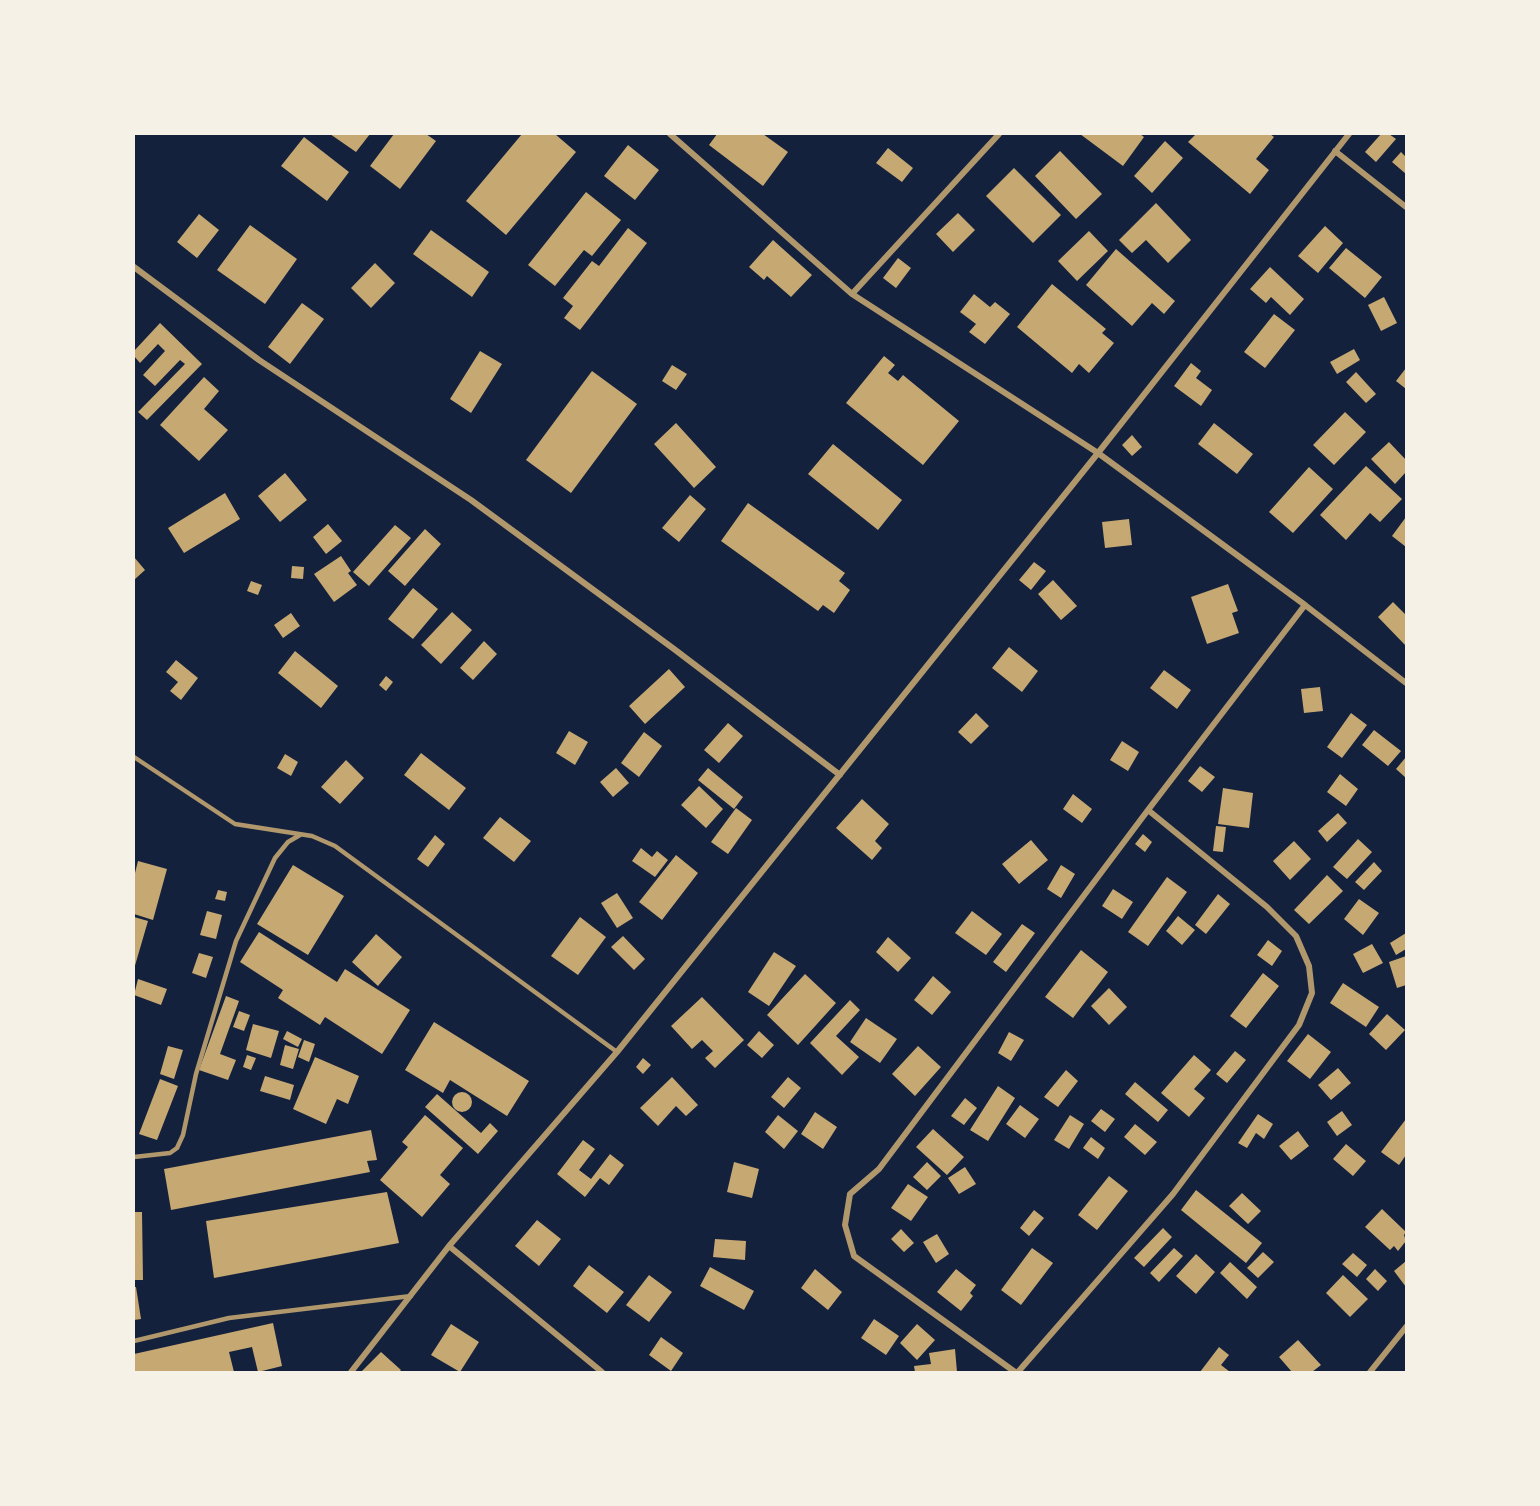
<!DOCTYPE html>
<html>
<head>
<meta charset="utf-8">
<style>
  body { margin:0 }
  #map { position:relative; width:1540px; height:1506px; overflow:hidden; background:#14213d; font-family:Jost,sans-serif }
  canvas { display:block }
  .frame { position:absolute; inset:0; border:135px solid #f6f1e7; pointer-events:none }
</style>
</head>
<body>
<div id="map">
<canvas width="1540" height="1506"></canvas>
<div class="frame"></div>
</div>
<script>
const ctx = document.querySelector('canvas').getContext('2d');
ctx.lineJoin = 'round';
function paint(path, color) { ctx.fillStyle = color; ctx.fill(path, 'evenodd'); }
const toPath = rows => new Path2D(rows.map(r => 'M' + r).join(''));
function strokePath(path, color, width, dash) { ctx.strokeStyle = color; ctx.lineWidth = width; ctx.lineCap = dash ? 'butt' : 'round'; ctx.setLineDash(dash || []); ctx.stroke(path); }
const building = toPath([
  [330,134,370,134,356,152],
  [394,134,426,134,436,141,400,189,370,166],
  [522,134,555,134,576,152,506,235,466,201],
  [717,134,763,134,788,152,763,186,709,145],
  [1080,134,1140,134,1144,137,1123,166],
  [1196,134,1270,134,1274,137,1256,159,1269,170,1250,194,1188,142],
  [1381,134,1389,134,1396,139,1376,162,1365,152],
  [304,137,349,172,327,201,281,166],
  [1165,141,1183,158,1152,193,1134,176],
  [628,145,659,170,635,200,604,176],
  [888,148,913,168,902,182,876,163],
  [1060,151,1102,194,1076,219,1035,176],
  [1401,152,1406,157,1406,174,1392,162],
  [1014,168,1061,215,1033,243,986,196],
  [586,192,621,220,592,256,584,250,555,286,528,265],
  [1156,203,1191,240,1168,263,1146,240,1132,253,1119,240],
  [958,213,975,230,953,252,936,234],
  [199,214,219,230,197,258,177,242],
  [250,225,297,259,265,304,217,270],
  [1325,226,1343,243,1318,273,1298,256],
  [628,228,647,243,580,330,564,318,573,306,563,298,592,261,599,266],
  [431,230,489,272,472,297,413,254],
  [1089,231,1108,251,1077,281,1058,261],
  [773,240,812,275,791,297,767,276,764,280,749,267],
  [1346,248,1382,277,1365,298,1329,268],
  [1116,249,1175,301,1164,314,1152,303,1132,326,1086,285],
  [898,258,911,268,896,288,883,278],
  [375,263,395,283,371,308,351,288],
  [1270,267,1304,299,1290,315,1271,297,1266,303,1250,289],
  [1052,284,1106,329,1102,333,1114,343,1089,373,1079,364,1072,373,1017,327],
  [974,294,990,307,995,302,1010,314,985,344,969,332,976,324,960,312],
  [1384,297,1397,323,1381,331,1368,305],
  [302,303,324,319,290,364,268,347],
  [1274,314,1295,330,1265,368,1244,352],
  [160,323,202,364,147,420,138,412,185,364,180,360,155,386,143,375,165,351,158,344,140,363,134,356,134,351],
  [1354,349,1360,360,1337,374,1330,362],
  [480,351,502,364,471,413,450,399],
  [884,356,895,365,888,373,898,381,903,375,959,421,923,465,846,403],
  [1191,363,1201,371,1196,378,1212,390,1201,406,1174,386],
  [672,365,687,374,676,390,662,381],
  [1406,368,1406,389,1396,381],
  [592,371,637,404,571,493,526,460],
  [1356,372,1376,394,1366,403,1346,382],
  [204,377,219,391,204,409,228,430,199,461,160,425],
  [1345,412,1366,432,1334,465,1313,445],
  [676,423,716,467,694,488,654,444],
  [1214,423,1253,454,1237,474,1198,444],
  [1132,435,1142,447,1132,456,1122,445],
  [1389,442,1406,460,1406,472,1395,484,1371,459],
  [833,444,902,500,878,530,808,474],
  [1366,466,1402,499,1380,522,1370,513,1346,540,1320,515],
  [1309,467,1333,489,1293,533,1269,512],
  [285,473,307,500,280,522,258,496],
  [225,493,240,519,184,553,168,528],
  [690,495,706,509,679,542,662,528],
  [748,503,845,573,839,581,850,590,834,613,823,605,818,611,721,541],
  [1406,517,1406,547,1392,536],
  [1129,519,1132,545,1105,548,1102,522],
  [328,524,342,541,326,554,313,537],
  [395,525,411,538,369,586,353,572],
  [425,529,441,544,405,586,388,571],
  [341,556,351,571,348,573,357,585,334,602,314,574],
  [134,557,145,570,134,580],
  [1034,562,1046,571,1031,590,1019,580],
  [292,566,304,567,303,579,291,578],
  [1053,580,1077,606,1061,620,1038,594],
  [251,581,262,585,258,595,247,591],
  [1228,584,1238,611,1232,613,1239,633,1207,644,1191,597],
  [413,588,438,609,413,639,388,619],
  [1393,602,1405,614,1406,612,1406,646,1378,617],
  [452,612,472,630,441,664,421,645],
  [291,613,300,626,283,638,274,625],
  [484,641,497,654,473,680,460,668],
  [1009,647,1038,671,1022,692,992,668],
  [295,651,338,686,321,708,278,673],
  [176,660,198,678,181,700,170,691,178,682,166,672],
  [669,669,685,687,645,724,629,706],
  [1164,670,1191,690,1177,709,1150,688],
  [386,676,393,682,386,691,379,685],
  [1320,687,1323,711,1304,713,1301,689],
  [976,713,989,726,971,744,958,732],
  [1351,713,1367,725,1342,758,1327,747],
  [728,723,743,736,719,763,704,750],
  [1374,730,1401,751,1388,766,1362,745],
  [569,731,588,742,575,765,556,753],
  [644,732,662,746,639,777,621,763],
  [1122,741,1139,752,1128,771,1110,760],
  [421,753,466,788,449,810,404,775],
  [285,754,298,762,291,776,277,768],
  [1406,757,1406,778,1396,769],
  [346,760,364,778,340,804,321,787],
  [1200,766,1215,777,1202,792,1188,781],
  [616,768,629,783,613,797,600,782],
  [708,768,743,797,734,809,698,780],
  [1340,774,1358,789,1346,806,1327,792],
  [699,786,723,809,706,828,681,805],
  [1223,788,1253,793,1249,828,1218,824],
  [1073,794,1092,809,1082,823,1063,809],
  [862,799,889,824,875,841,882,848,872,860,836,828],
  [736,808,752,820,728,854,711,842],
  [1338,813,1347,823,1327,842,1318,831],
  [500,817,531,841,514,862,483,838],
  [1216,826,1226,827,1223,852,1213,851],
  [1143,834,1152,842,1145,852,1135,844],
  [435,835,445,844,428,867,417,859],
  [1358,839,1372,852,1347,879,1333,867],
  [1031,840,1048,860,1019,884,1002,864],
  [1294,841,1311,859,1290,880,1273,861],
  [641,848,652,857,657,851,668,860,655,877,632,861],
  [676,855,698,873,662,920,639,902],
  [138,861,167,869,153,920,134,914,134,877],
  [1374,862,1382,871,1364,890,1355,882],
  [293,865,344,896,308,955,257,924],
  [1061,865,1075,874,1061,898,1047,889],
  [1327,875,1343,891,1309,924,1294,910],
  [1167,877,1187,892,1148,946,1128,932],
  [1113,889,1133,902,1122,919,1102,906],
  [218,890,227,892,225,901,215,899],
  [617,893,633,918,617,928,601,903],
  [1218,894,1230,904,1206,934,1195,925],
  [1359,899,1379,913,1363,935,1344,919],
  [207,911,222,915,216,939,200,935],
  [972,911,1002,934,986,955,955,933],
  [1178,916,1195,930,1182,945,1166,931],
  [134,917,148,921,134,969],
  [580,917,606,937,578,975,551,956],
  [1022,924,1035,933,1006,972,993,962],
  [259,932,337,982,345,969,410,1010,382,1054,325,1017,320,1025,278,998,283,990,240,962],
  [1406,933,1406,949,1396,955,1390,943],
  [376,934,402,957,378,986,352,962],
  [623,936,645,959,634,970,611,947],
  [888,937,911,958,898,972,876,952],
  [1268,940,1282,951,1272,966,1257,955],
  [1372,944,1383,963,1363,973,1353,954],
  [1081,950,1108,972,1073,1018,1045,997],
  [774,952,796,966,769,1006,748,992],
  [199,953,213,957,206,978,192,973],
  [1406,956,1406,985,1397,988,1389,962],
  [1263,973,1279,986,1246,1028,1230,1016],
  [805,974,836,1003,798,1045,767,1015],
  [933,976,951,992,932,1015,914,1000],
  [138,979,167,989,161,1005,134,995],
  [1343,983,1379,1007,1366,1027,1330,1003],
  [1109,988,1127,1007,1109,1025,1091,1006],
  [226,996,239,1001,220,1054,236,1060,228,1080,199,1070],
  [702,997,744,1040,715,1068,705,1058,713,1051,702,1040,692,1049,671,1026],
  [850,1000,860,1010,836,1036,859,1057,842,1075,810,1043],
  [239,1011,250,1015,244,1031,233,1027],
  [1387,1014,1405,1030,1386,1050,1369,1034],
  [866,1018,897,1039,880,1063,850,1042],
  [434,1022,529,1081,507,1116,450,1080,443,1093,405,1070],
  [253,1024,279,1031,271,1058,246,1050],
  [287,1031,302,1039,298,1047,283,1039],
  [759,1031,774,1045,762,1058,747,1045],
  [1009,1032,1024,1040,1011,1061,998,1053],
  [1308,1034,1331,1052,1310,1079,1287,1061],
  [304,1040,315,1044,309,1062,298,1057],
  [285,1045,299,1049,293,1069,280,1065],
  [168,1046,183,1050,174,1079,160,1074],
  [918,1046,941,1067,915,1096,892,1074],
  [1235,1051,1246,1060,1227,1083,1216,1074],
  [247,1055,256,1058,251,1070,243,1067],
  [1194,1055,1211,1070,1194,1089,1205,1098,1189,1117,1161,1093],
  [315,1057,359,1076,348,1104,337,1099,326,1124,293,1109],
  [643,1058,651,1065,643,1074,636,1067],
  [1338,1068,1351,1083,1331,1100,1318,1085],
  [1066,1070,1078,1081,1058,1107,1044,1097],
  [265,1076,294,1085,290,1100,260,1091],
  [672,1077,698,1105,686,1116,676,1106,658,1126,640,1108],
  [788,1077,801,1088,784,1108,771,1097],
  [160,1079,178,1086,157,1140,139,1134],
  [1135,1082,1168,1110,1158,1122,1125,1094],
  [998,1086,1015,1098,988,1141,970,1130],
  '452 1102a10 10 0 1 1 20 0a10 10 0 1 1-20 0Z',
  [437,1094,481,1133,490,1123,498,1131,478,1154,425,1107],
  [965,1098,977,1108,964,1125,951,1116],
  [1020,1105,1039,1119,1025,1138,1006,1124],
  [1101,1109,1115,1119,1105,1132,1091,1121],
  [1342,1111,1352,1125,1337,1136,1327,1122],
  [815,1112,837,1127,823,1149,801,1134],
  [1258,1114,1273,1124,1264,1139,1256,1133,1247,1148,1238,1143],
  [425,1115,463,1148,440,1175,450,1184,422,1217,380,1180,408,1147,402,1142],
  [778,1115,798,1131,784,1149,765,1132],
  [1070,1115,1084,1124,1069,1149,1054,1140],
  [1406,1119,1406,1155,1399,1165,1381,1152],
  [1135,1124,1157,1142,1145,1155,1124,1137],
  [933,1129,964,1157,947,1175,916,1147],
  [371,1130,377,1160,367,1161,370,1172,171,1210,164,1169],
  [1298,1131,1309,1146,1291,1160,1279,1146],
  [1091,1137,1105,1148,1098,1159,1083,1148],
  [583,1140,595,1149,579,1170,591,1179,610,1154,624,1165,609,1185,600,1178,585,1197,557,1174],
  [1346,1144,1366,1161,1353,1176,1333,1159],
  [734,1162,759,1169,752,1198,727,1192],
  [927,1162,941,1176,927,1190,913,1177],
  [965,1167,976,1184,959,1194,948,1178],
  [1109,1176,1128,1191,1097,1230,1078,1215],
  [908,1184,928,1197,911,1221,891,1208],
  [1196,1190,1262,1243,1246,1263,1181,1210],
  [387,1192,399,1243,214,1278,206,1221],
  [1242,1193,1261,1211,1248,1224,1229,1206],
  [1382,1209,1406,1232,1404,1235,1406,1241,1398,1251,1394,1246,1390,1250,1365,1227],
  [1034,1210,1044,1218,1029,1236,1020,1228],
  [134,1212,142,1212,143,1280,134,1280],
  [537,1220,561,1239,539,1266,515,1246],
  [1163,1228,1172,1237,1144,1267,1134,1258],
  [901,1229,914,1243,904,1252,891,1239],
  [937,1234,949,1254,936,1263,923,1242],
  [715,1239,746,1241,745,1260,713,1257],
  [1032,1248,1053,1263,1021,1305,1001,1290],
  [1174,1248,1183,1256,1159,1282,1150,1273],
  [1263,1252,1274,1262,1258,1278,1247,1268],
  [1353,1253,1367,1265,1357,1277,1342,1264],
  [1196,1254,1215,1272,1196,1294,1176,1276],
  [1406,1261,1406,1287,1394,1271],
  [1230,1262,1257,1287,1247,1299,1220,1273],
  [589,1265,624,1292,607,1313,573,1286],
  [710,1267,754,1291,744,1310,700,1286],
  [815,1269,842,1292,828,1310,801,1288],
  [956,1269,976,1285,970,1293,973,1296,961,1311,937,1292],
  [1375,1269,1387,1281,1378,1291,1366,1279],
  [649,1275,672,1292,649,1322,626,1305],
  [1343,1275,1368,1299,1350,1317,1326,1293],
  [134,1287,136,1287,141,1319,134,1320],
  [874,1319,899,1336,886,1355,861,1338],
  [273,1323,282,1366,258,1372,252,1347,229,1352,234,1372,134,1372,134,1354],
  [451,1324,479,1342,460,1372,431,1355],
  [917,1324,935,1340,917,1360,900,1343],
  [661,1337,683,1353,671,1371,649,1355],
  [1298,1340,1321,1365,1312,1372,1292,1372,1279,1357],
  [1219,1347,1229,1355,1221,1365,1230,1372,1200,1372],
  [955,1349,957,1372,915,1372,914,1366,931,1364,929,1353],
  [381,1352,401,1370,399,1372,361,1372]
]);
const service = toPath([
  [134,757,235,824,312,836,335,846,617,1052],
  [134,1157,170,1153,177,1148,183,1135,196,1074,236,941,275,858,288,842,300,835],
  [134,1341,229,1318,411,1296]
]);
const minor = toPath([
  [670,134,852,294,1098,453,1305,605,1406,683],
  [1335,151,1406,207],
  [134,267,259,360,471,500,674,649,840,775],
  [852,294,999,134],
  [449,1246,602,1372],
  [351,1372,449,1246,617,1052,1098,453,1349,134],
  [1015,1372,854,1256,845,1225,850,1194,879,1169,1148,810,1305,605],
  [1018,1372,1173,1194,1299,1025,1312,993,1309,966,1296,936,1267,907,1148,810],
  [1370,1372,1406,1327]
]);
paint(building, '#c6a872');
strokePath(service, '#b1986c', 4.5);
strokePath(minor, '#b1986c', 6);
</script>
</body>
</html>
